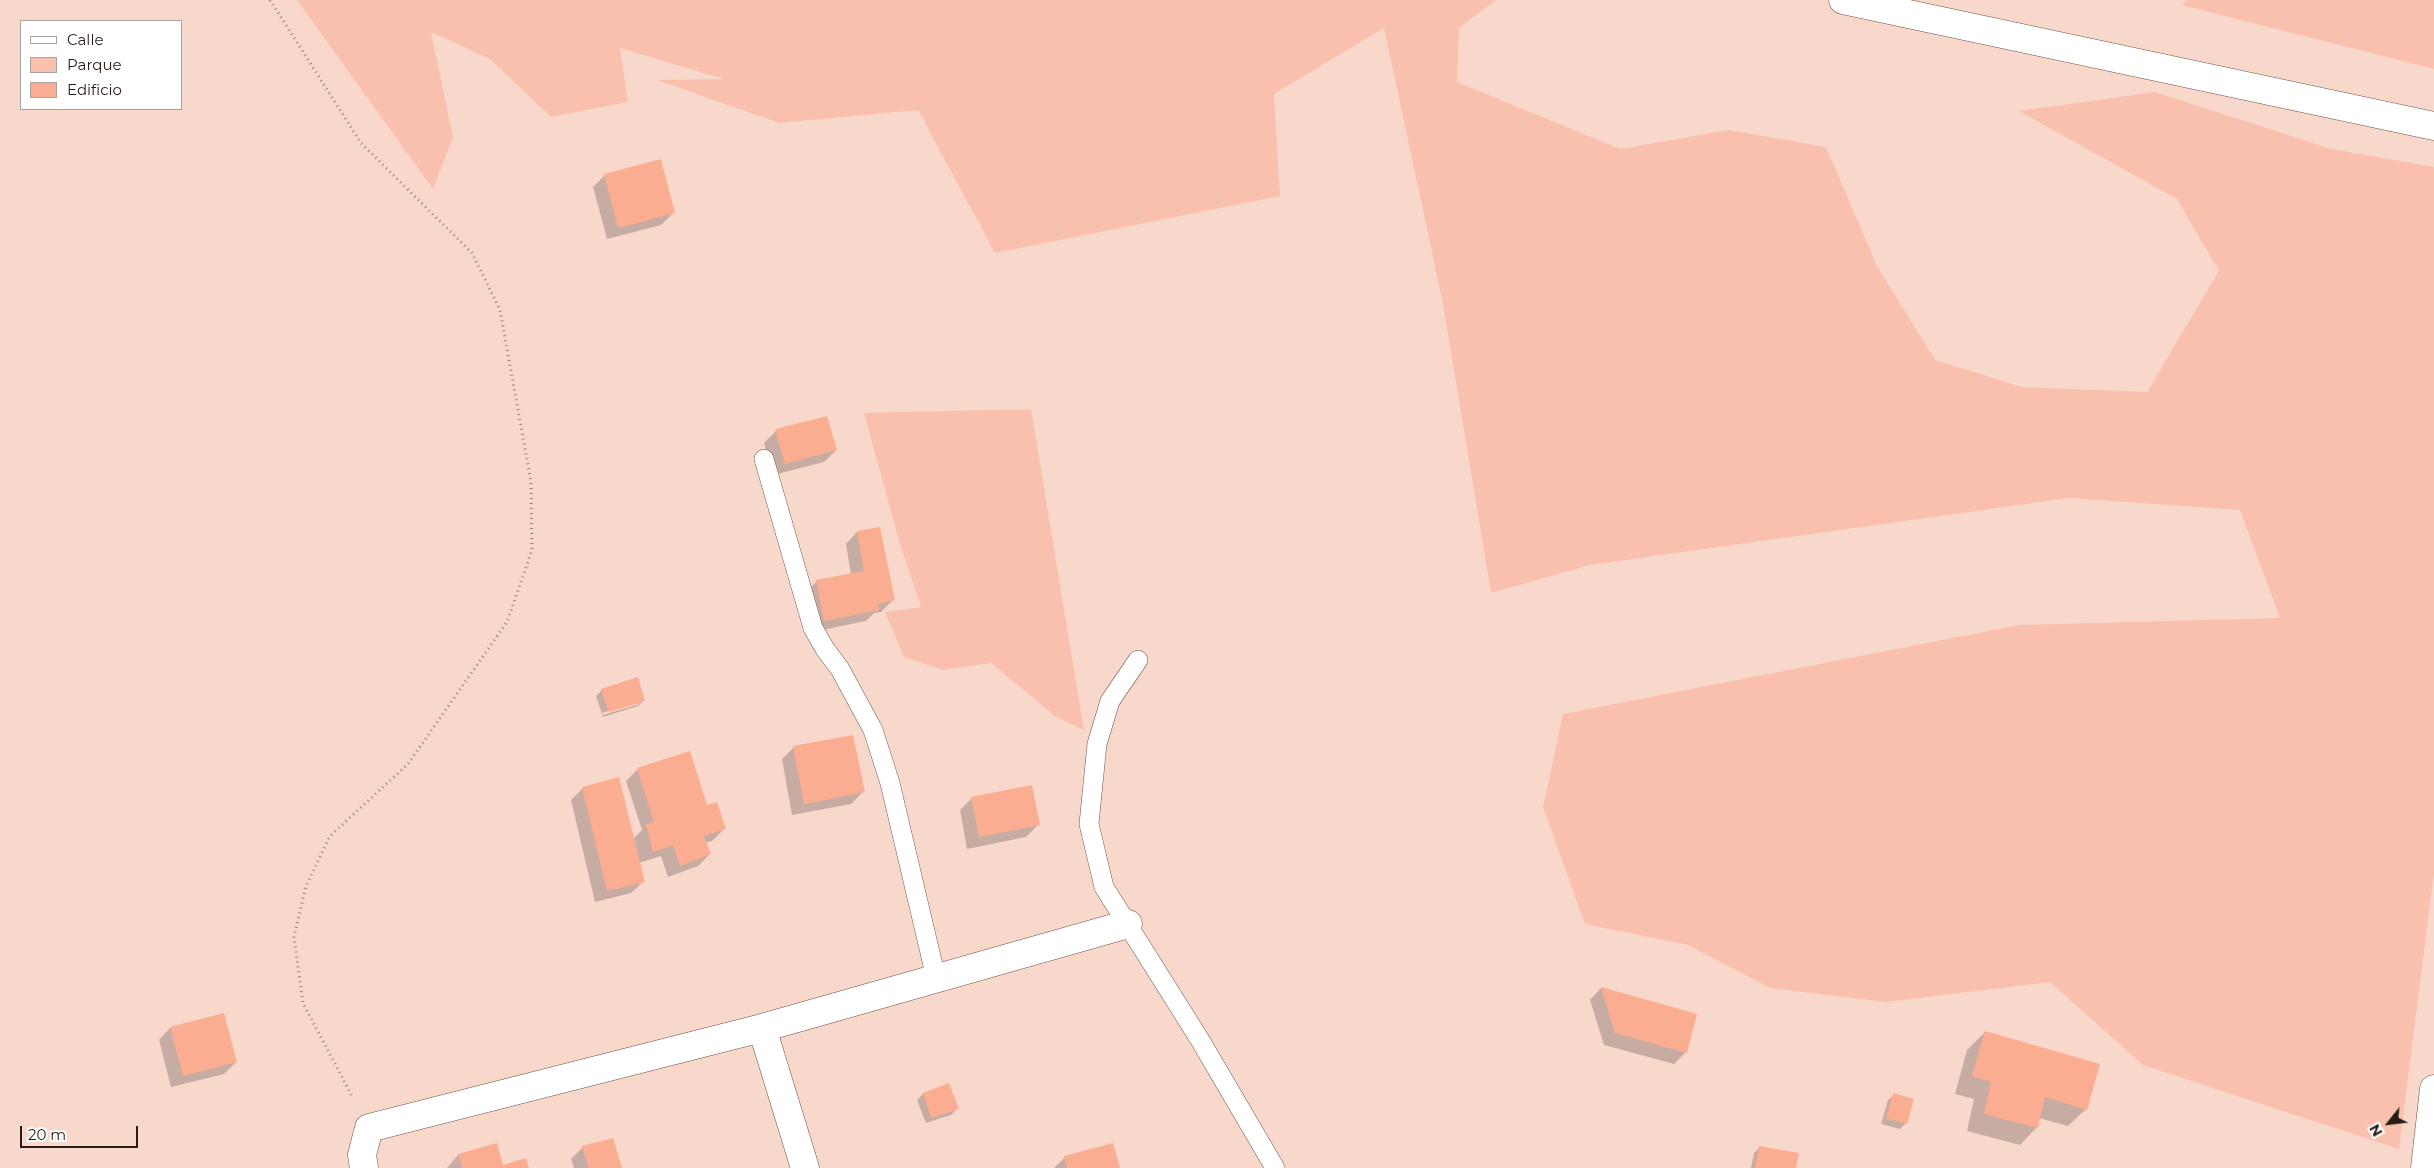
<!DOCTYPE html>
<html>
<head>
<meta charset="utf-8">
<style>
  body { margin:0 }
  #map { position:relative; width:2434px; height:1168px; overflow:hidden; background:#f9d8cc; font-family:Montserrat,sans-serif }
  canvas { display:block }
  .legend { position:absolute; left:20px; top:20px; width:162px; height:90px; box-sizing:border-box; background:#fff; border:1px solid #a9a4a2; margin:0; padding:6px 9px; list-style:none; font-size:15px; color:#271b17 }
  .legend li { display:flex; align-items:center; gap:10px; height:25px }
  .legend b { width:25px; border:1px solid #a9a4a2 }
  .north { position:absolute; left:2364px; top:1098px; width:50px; height:50px; -webkit-text-stroke:4px #fff; paint-order:stroke; rotate:241deg; font-size:14px; font-weight:700; line-height:20px; text-align:center; color:#271b17 }
  .north::after { content:''; display:block; margin:auto; width:18px; height:22px; background:#271b17; clip-path:polygon(50% 0,100% 100%,50% 72%,0 100%) }
  .scale { position:absolute; left:20px; top:1126px; width:118px; height:22px; box-sizing:border-box; border:2px solid #271b17; border-top:0; padding-left:6px; font-size:15px; line-height:18px; white-space:nowrap; color:#271b17; -webkit-text-stroke:4px #fff; paint-order:stroke }
</style>
</head>
<body>
<div id="map">
<canvas width="2434" height="1168"></canvas>
<ul class="legend">
<li><b style="height:6px;background:#fff"></b>Calle</li>
<li><b style="height:14px;background:#f9c1ad"></b>Parque</li>
<li><b style="height:14px;background:#faad91"></b>Edificio</li>
</ul>
<div class="north">N</div>
<div class="scale">20 m</div>
</div>
<script>
const ctx = document.querySelector('canvas').getContext('2d');
ctx.lineJoin = 'round';
function paint(path, color) { ctx.fillStyle = color; ctx.fill(path, 'evenodd'); }
const toPath = rows => new Path2D(rows.map(r => 'M' + r).join(''));
function strokePath(path, color, width, dash) { ctx.strokeStyle = color; ctx.lineWidth = width; ctx.lineCap = dash ? 'butt' : 'round'; ctx.setLineDash(dash || []); ctx.stroke(path); }
const green = toPath([
  [297,0,1496,0,1459,28,1457,82,1620,149,1729,130,1826,147,1877,266,1935,360,2022,387,2147,392,2219,271,2177,199,2019,111,2155,92,2331,149,2434,167,2434,873,2399,1149,2143,1065,2050,982,1886,1002,1770,988,1688,945,1585,924,1543,807,1563,714,2019,625,2280,618,2240,510,2069,498,1590,565,1491,593,1442,299,1384,28,1274,94,1280,196,995,253,918,110,779,123,657,80,724,79,620,48,628,102,551,117,490,59,431,32,453,137,433,189],
  [2188,0,2434,0,2434,69,2182,5],
  [1031,409,1084,730,1056,717,991,663,943,670,904,657,885,612,921,607,899,541,864,413]
]);
const shadow = toPath([
  [605,175,673,213,661,225,607,239,593,187],
  [776,431,836,450,824,462,773,475,764,443],
  [857,532,893,600,881,612,874,613,866,621,812,632,805,593,817,581,851,575,846,544],
  [602,690,644,700,638,706,603,717,596,696],
  [639,701,639,704,603,715,602,713],
  [794,747,863,792,851,804,792,815,782,759],
  [638,769,706,806,724,829,712,841,705,843,710,854,698,866,668,877,661,856,639,863,643,882,631,893,595,902,571,800,583,788,633,839,642,830,626,781],
  [972,798,1038,825,1026,837,967,849,960,810],
  [1601,988,1696,1015,1686,1052,1674,1064,1604,1045,1590,1000],
  [170,1028,236,1062,224,1074,171,1087,159,1040],
  [1985,1032,2086,1109,2068,1126,2039,1118,2037,1127,2020,1145,1967,1131,1974,1099,1955,1094,1967,1050],
  [949,1085,957,1109,951,1115,926,1123,917,1100,923,1094],
  [1894,1095,1906,1123,1900,1129,1881,1124,1888,1100],
  [583,1147,621,1168,574,1168,571,1159],
  [1760,1147,1795,1168,1751,1168,1754,1153],
  [458,1155,502,1166,527,1168,447,1168],
  [1065,1157,1119,1168,1054,1168]
]);
const building = toPath([
  [661,159,675,213,618,228,604,174],
  [827,416,837,450,785,464,775,429],
  [880,527,895,600,878,604,879,610,824,621,816,580,864,571,857,531],
  [638,677,645,701,609,712,601,689],
  [853,735,865,792,804,804,793,746],
  [690,751,707,805,717,802,726,829,704,836,711,854,680,866,673,845,653,852,646,824,654,822,637,768],
  [619,777,645,882,607,891,582,787],
  [1032,785,1040,825,979,837,971,797],
  [1601,987,1697,1014,1687,1053,1615,1033],
  [224,1013,237,1062,183,1076,170,1027],
  [1985,1031,2100,1064,2087,1110,2045,1097,2038,1128,1984,1114,1991,1082,1972,1076],
  [949,1083,959,1109,931,1118,923,1093],
  [1893,1093,1914,1099,1907,1124,1886,1118],
  [613,1138,622,1168,589,1168,582,1146],
  [497,1143,503,1165,526,1158,529,1168,462,1168,458,1154],
  [1113,1143,1120,1168,1067,1168,1064,1156],
  [1759,1146,1799,1153,1796,1168,1755,1168]
]);
const path = toPath([
  [270,0,361,143,472,253,500,310,531,482,532,550,507,622,408,764,330,836,306,886,294,937,303,1003,353,1098]
]);
const lane = toPath([
  [764,459,813,628,825,649,840,669,873,730,890,783,936,978],
  [1138,660,1110,701,1097,744,1089,824,1104,887,1200,1040,1275,1168]
]);
const street = toPath([
  [1843,0,2434,126],
  [762,1028,805,1168],
  [364,1168,362,1155,369,1128,762,1028,1128,924],
  [2425,1168,2434,1089]
]);
paint(green, '#f9c1ad');
paint(shadow, '#0003');
paint(building, '#faad91');
strokePath(lane, '#6e5248', 20);
strokePath(street, '#6e5248', 29);
strokePath(path, '#99827a', 3, [1, 4]);
strokePath(lane, '#fff', 19);
strokePath(street, '#fff', 28);
</script>
</body>
</html>
